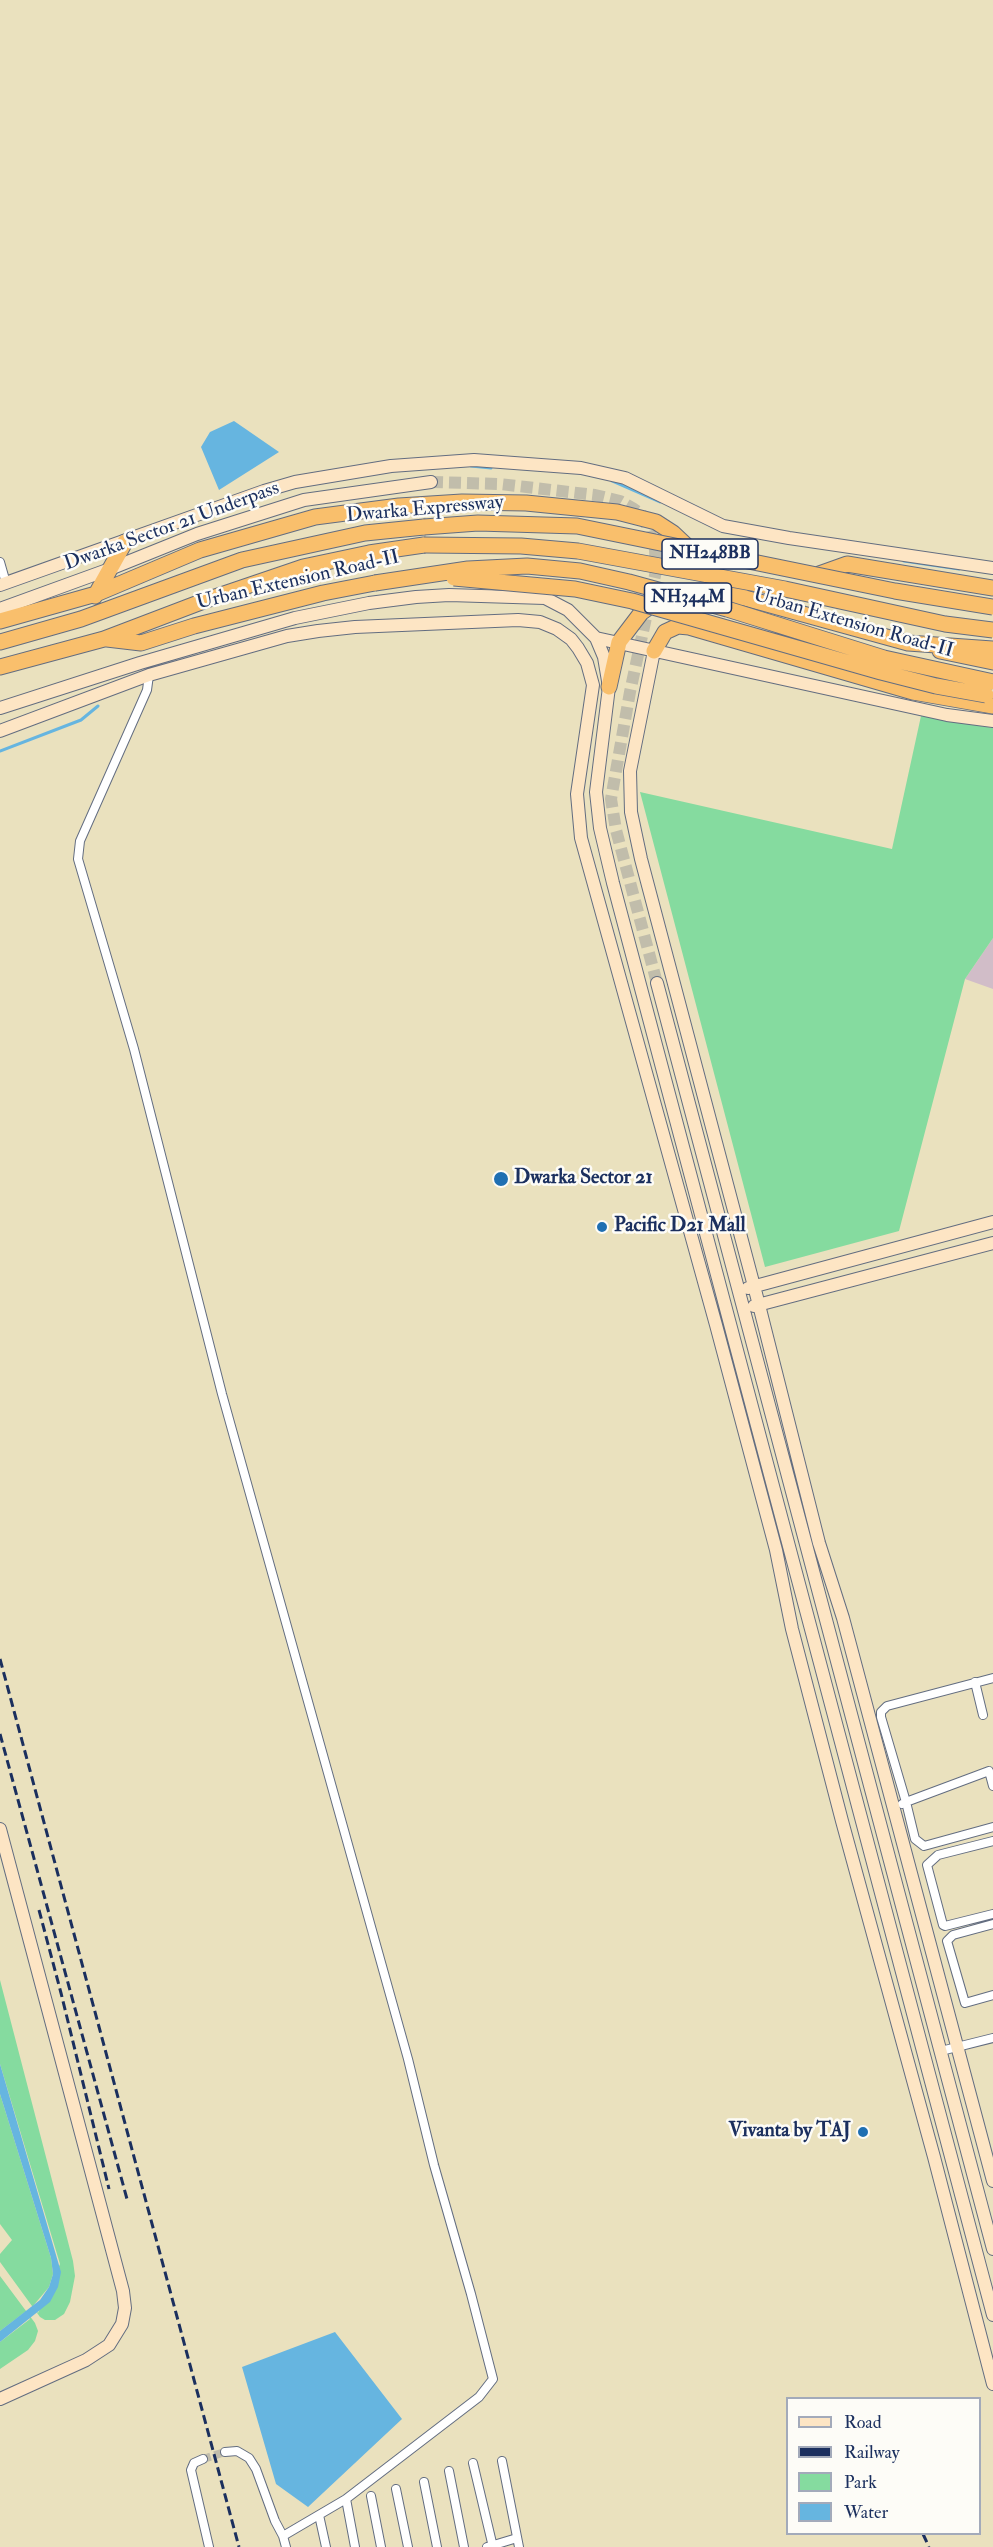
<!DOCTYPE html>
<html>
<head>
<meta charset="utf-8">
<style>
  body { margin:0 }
  #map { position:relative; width:993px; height:2547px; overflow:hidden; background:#eae1be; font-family:"IM FELL Double Pica",serif }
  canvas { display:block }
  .legend { position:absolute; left:786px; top:2397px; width:195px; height:138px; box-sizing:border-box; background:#fdfcf7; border:2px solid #a3aaba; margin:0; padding:8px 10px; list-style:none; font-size:18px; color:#1b2f5e }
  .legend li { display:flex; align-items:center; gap:12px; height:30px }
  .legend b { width:30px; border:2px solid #a3aaba }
</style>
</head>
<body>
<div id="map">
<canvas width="993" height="2547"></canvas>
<ul class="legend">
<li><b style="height:8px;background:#fde5c4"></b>Road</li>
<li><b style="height:8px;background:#1b2f5e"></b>Railway</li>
<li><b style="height:16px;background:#85db9f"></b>Park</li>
<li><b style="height:16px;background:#66b5e0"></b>Water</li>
</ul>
</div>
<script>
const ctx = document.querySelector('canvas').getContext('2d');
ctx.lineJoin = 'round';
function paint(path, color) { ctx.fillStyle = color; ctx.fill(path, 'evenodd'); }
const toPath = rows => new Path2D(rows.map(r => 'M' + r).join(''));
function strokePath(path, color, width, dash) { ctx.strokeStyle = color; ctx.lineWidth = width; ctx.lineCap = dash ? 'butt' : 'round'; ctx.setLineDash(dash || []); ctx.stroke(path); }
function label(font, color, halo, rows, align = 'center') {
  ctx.font = font + ' "IM FELL Double Pica",serif'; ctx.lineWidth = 5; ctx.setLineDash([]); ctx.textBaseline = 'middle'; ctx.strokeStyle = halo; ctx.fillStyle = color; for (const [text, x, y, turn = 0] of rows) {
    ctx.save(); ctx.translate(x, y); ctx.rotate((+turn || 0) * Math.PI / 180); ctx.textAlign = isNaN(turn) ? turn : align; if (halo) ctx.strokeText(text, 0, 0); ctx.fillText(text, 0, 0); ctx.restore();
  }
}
const industrial = toPath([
  [993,938,993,989,965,979]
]);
const green = toPath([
  [921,716,993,728,993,938,965,979,899,1231,765,1267,640,792,892,849],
  [0,1980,73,2261,75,2276,70,2302,64,2314,55,2320,45,2320,40,2317,0,2262,0,2254,12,2240,0,2224,0,2094,51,2258,53,2274,49,2287,33,2306,38,2313,60,2264,0,2064],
  [0,2276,35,2323,38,2331,35,2341,28,2350,0,2369,0,2342,30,2319,25,2312,0,2331]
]);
const water = toPath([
  [234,421,279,452,219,490,201,447,210,432],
  [0,2064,61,2272,58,2287,50,2302,0,2342,0,2331,40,2300,49,2287,53,2274,51,2258,0,2094],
  [335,2332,402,2419,308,2507,276,2484,242,2367]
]);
const stream = toPath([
  [471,466,491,468],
  [612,481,660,502],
  [904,561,959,569],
  [0,751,81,720,98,706]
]);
const streetTunnel = toPath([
  [203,2459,225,2452]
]);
const secondaryTunnel = toPath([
  [431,482,500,484,595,495,620,501,634,509,642,515,648,528,655,549,656,571,630,692,611,799,616,830,657,983]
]);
const street = toPath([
  [0,562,6,583],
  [149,675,147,690,80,841,78,859,134,1049,222,1394,408,2059,434,2165,471,2294,493,2379,479,2397,346,2499,283,2536,275,2521,256,2469,249,2458,237,2451,225,2452],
  [993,1678,887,1706,881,1712,881,1717,906,1802,989,1771,993,1786],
  [975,1682,983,1715],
  [902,1804,906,1802,915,1839,924,1846,993,1827],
  [993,1841,938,1855,927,1865,943,1925,945,1926,993,1914],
  [993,1924,953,1935,947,1941,965,2003,993,1995],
  [941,2051,993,2038],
  [203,2459,194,2463,191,2470,209,2547],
  [502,2461,519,2547],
  [473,2463,493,2547],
  [449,2471,464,2547],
  [424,2482,437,2547],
  [396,2489,408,2547],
  [371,2496,381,2547],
  [346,2499,355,2547],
  [319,2515,326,2547],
  [283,2536,286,2547],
  [487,2547,517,2538]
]);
const secondary = toPath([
  [0,585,264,491,295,482,391,466,474,460,581,468,625,478,723,526,789,538,993,568],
  [0,609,110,569,197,534,304,500,431,482],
  [596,638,947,715,993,721],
  [654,651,630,771,631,812,641,859,759,1305,819,1543,843,1618,993,2181],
  [0,708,140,663,295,618,369,603,416,597,449,595,545,598,568,610,596,638,604,657,609,687,596,792,600,828,613,883,993,2315],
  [0,731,149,675,287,636,318,631,355,627,518,620,540,622,557,629,571,639,578,648,587,663,593,685,577,794,581,838,716,1325,776,1550,792,1629,842,1821,934,2157,993,2384],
  [657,983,993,2249],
  [748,1288,993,1222],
  [754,1306,993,1243],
  [0,1829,123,2291,125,2308,122,2324,109,2345,86,2360,0,2399]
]);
const highway = toPath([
  [819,574,847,564,993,588],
  [95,596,125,542],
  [0,621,96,594,200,550,315,517,399,506,462,502,526,503,617,512,656,522,673,533,725,582,745,598,908,643,993,649],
  [107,639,141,643,194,626,323,593,375,583],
  [0,642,81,619,242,560,365,533,424,527],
  [654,651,665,632,678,626,689,627,913,692,993,706],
  [940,651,993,662],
  [0,667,104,639,209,599,303,567,369,553,424,545],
  [609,687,619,642,641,613,652,605,671,597,698,592,743,598]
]);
const rail = toPath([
  [0,1659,239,2547],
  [0,1734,127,2199],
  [39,1910,61,1993,109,2189],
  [923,2534,929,2547]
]);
const highwayBridge = toPath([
  [424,527,478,523,577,526,895,591,993,607],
  [424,545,521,546,578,551,785,589,945,624,993,630],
  [454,578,575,589,632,601,881,672,936,686,986,695],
  [375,583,468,569,527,566,580,571,629,582,727,609,884,658,993,682]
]);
const markers = [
  [501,1179,8,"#1f6fb2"],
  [602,1227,6,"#1f6fb2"],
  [863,2132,6,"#1f6fb2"]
];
const shields = [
  [710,554,96],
  [688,598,87]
];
const shieldNames = [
  ["NH248BB",710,554],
  ["NH344M",688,598]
];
const streetNames = [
  ["Dwarka Expressway",425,510,-5],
  ["Dwarka Sector 21 Underpass",172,527,-20],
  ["Urban Extension Road-II",298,581,-13],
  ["Urban Extension Road-II",853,624,16]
];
const poiNames = [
  ["Dwarka Sector 21",514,1179],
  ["Pacific D21 Mall",614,1227],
  ["Vivanta by TAJ",851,2132,"right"]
];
paint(industrial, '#d1bdc8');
paint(green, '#85db9f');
paint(water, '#66b5e0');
strokePath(stream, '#66b5e0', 3);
strokePath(streetTunnel, '#c1bdab', 8, [8, 4]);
strokePath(secondaryTunnel, '#c1bdab', 12, [12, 6]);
strokePath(street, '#636d80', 10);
strokePath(secondary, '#636d80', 14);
strokePath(highway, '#636d80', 17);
strokePath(street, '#fff', 8);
strokePath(secondary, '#fde5c4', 12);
strokePath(highway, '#f9bf6c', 15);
strokePath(rail, '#1b2f5e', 3, [9, 4.5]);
strokePath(highwayBridge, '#636d80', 17, []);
strokePath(highwayBridge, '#f9bf6c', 15);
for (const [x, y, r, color] of markers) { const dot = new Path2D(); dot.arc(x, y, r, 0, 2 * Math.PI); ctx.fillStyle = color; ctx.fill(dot); strokePath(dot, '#fdfcf7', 2); }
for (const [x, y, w] of shields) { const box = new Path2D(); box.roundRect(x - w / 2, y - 15, w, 30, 4.5); ctx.fillStyle = '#fdfcf7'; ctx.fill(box); strokePath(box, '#1b2f5e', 1.5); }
label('bold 18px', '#1b2f5e', null, shieldNames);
label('20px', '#1b2f5e', '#fdfcf7', streetNames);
label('bold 20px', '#1b2f5e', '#fdfcf7', poiNames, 'left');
</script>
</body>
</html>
